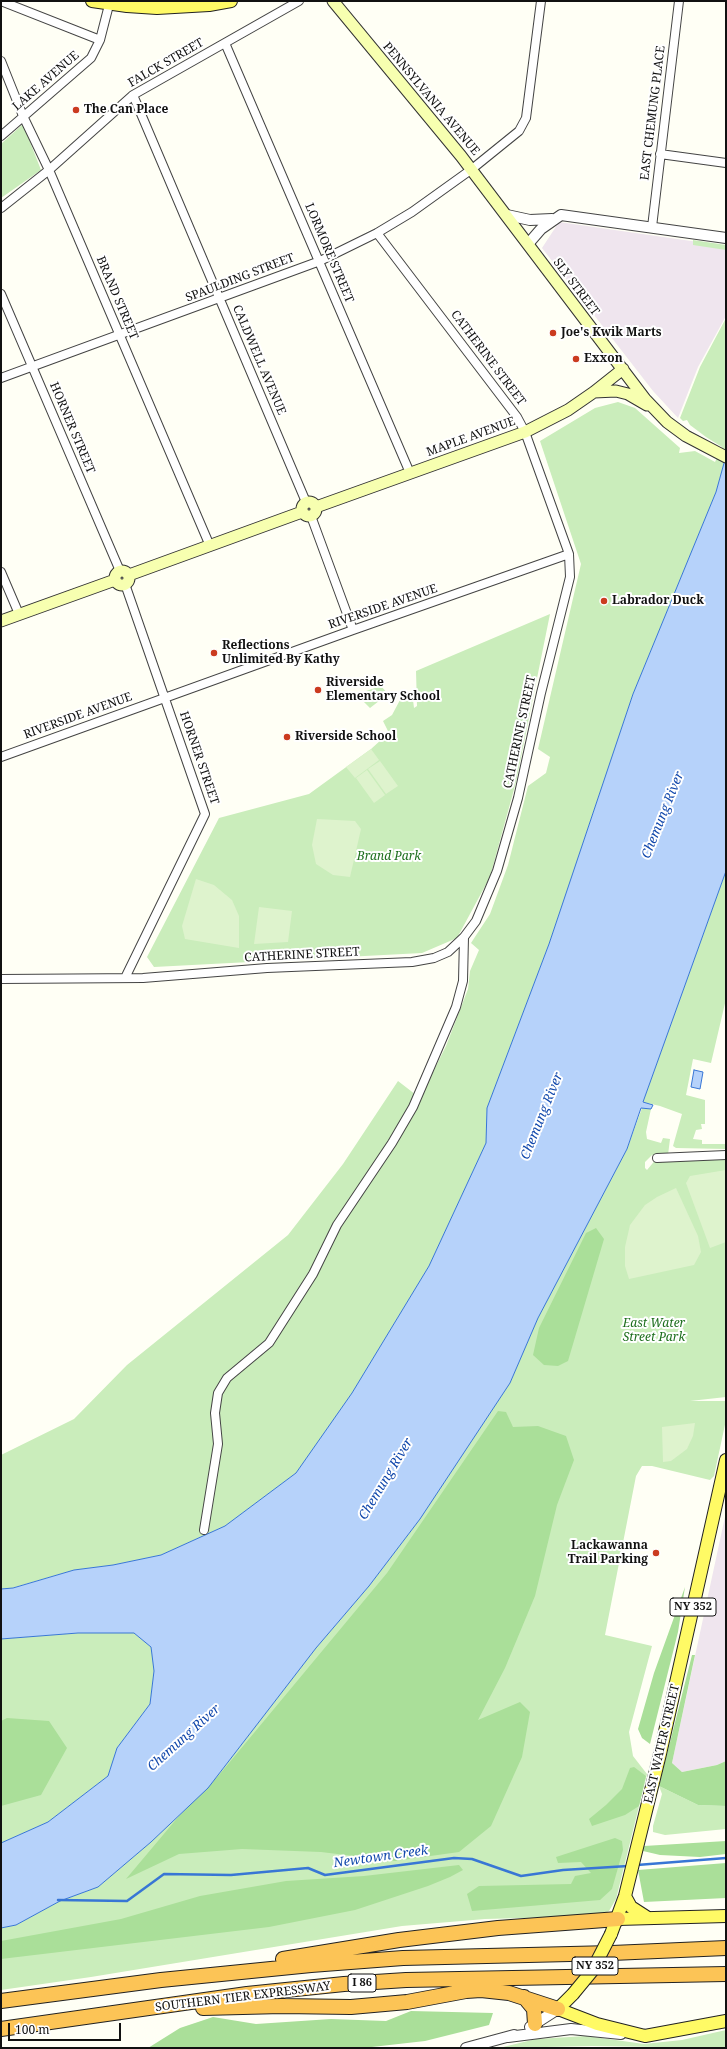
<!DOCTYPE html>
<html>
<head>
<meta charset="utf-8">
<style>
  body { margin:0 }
  #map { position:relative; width:727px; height:2049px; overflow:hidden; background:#fffff5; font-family:"Noto Serif",serif }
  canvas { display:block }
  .frame { position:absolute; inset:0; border:2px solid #111; pointer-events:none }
  .scale { position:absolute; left:8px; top:2023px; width:113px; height:18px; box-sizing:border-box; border:2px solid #111; border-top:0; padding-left:5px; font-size:12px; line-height:14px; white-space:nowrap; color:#111; -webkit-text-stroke:3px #fff; paint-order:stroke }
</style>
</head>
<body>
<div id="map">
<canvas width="727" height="2049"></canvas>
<div class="frame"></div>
<div class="scale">100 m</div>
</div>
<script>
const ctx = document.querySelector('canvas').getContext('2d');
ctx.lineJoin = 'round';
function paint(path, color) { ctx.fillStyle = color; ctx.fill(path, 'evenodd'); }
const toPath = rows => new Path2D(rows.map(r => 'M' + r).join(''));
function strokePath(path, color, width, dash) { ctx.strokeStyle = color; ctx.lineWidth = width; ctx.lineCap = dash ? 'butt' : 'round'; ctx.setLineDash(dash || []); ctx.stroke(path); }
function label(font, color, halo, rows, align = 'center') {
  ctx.font = font + ' "Noto Serif",serif'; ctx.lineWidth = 4; ctx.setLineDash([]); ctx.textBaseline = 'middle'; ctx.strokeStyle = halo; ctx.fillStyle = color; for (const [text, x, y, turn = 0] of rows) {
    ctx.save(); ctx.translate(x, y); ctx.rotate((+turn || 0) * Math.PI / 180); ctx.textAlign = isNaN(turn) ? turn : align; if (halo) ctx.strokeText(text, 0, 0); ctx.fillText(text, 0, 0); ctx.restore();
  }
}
const industrial = toPath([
  [559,222,726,246,726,316,698,367,678,418,653,391,542,248],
  [726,1512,726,1761,717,1765,682,1772,672,1763]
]);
const green = toPath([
  [23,124,41,170,1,198,1,144],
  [693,240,726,245,726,250,693,245],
  [726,318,726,456,716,492,633,694,549,944,487,1108,486,1143,429,1266,352,1393,296,1473,225,1526,161,1555,113,1565,74,1570,12,1588,1,1589,1,1455,74,1419,127,1365,288,1235,343,1164,398,1081,420,1098,446,1046,468,989,470,971,479,950,471,943,490,914,508,865,528,786,546,773,550,757,538,749,581,564,540,441,595,408,618,402,635,408,680,448,679,453,695,451,715,462,722,447,706,437,690,425,687,420,683,421,680,418,700,367],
  [550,614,516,782,490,877,457,938,422,953,154,967,147,957,219,818,309,794,371,749,392,730,388,731,383,721,392,715,400,700,409,697,413,700,414,708,417,706,416,671],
  [381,686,388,694,370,708,361,699,360,693],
  [726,871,726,999,711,1063,693,1059,686,1095,705,1100,705,1124,701,1124,702,1129,696,1130,693,1139,702,1140,702,1144,726,1144,726,1149,676,1148,673,1146,682,1114,660,1106,643,1102],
  [642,1108,651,1109,646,1132,647,1139,661,1143,663,1138,670,1139,668,1155,652,1155,645,1162,645,1168,647,1170,657,1158,726,1155,726,1397,690,1401,726,1401,726,1420,714,1476,710,1480,652,1466,642,1466,636,1476,605,1635,652,1646,629,1732,633,1756,647,1774,616,1899,609,1911,599,1916,485,1919,402,1926,91,1977,1,1990,1,1928,16,1925,60,1901,98,1887,151,1842,208,1788,316,1648,369,1586,420,1519,510,1383,538,1318,627,1149],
  [78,1633,134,1633,151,1647,154,1671,150,1704,117,1748,108,1776,48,1822,1,1843,1,1639],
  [659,1786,698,1805,726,1806,726,1829,665,1835,653,1832,653,1826,662,1794],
  [726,2030,726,2048,592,2046,499,2048,536,2039,587,2036,644,2044,682,2040]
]);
const forest = toPath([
  [596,1228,604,1239,568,1361,558,1366,544,1365,533,1355,539,1328,586,1233],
  [498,1411,506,1412,513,1427,538,1426,566,1436,574,1460,557,1505,535,1596,505,1668,478,1720,520,1702,530,1712,522,1757,491,1826,459,1852,395,1861,321,1852,242,1849,179,1854,126,1879,179,1816,219,1775,387,1573],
  [685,1587,678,1632,650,1744,642,1738,638,1729,654,1673],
  [692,1655,695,1655,672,1763,682,1772,717,1765,726,1761,726,1806,698,1805,659,1786],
  [7,1718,49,1721,67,1748,41,1795,1,1806,1,1721],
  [634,1767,646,1776,639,1806,625,1815,592,1826,589,1819,606,1805,622,1789,630,1768],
  [615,1838,622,1841,623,1850,612,1889,600,1900,472,1911,467,1894,479,1886,571,1884,575,1876,591,1873,581,1862,558,1863,556,1857],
  [726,1841,726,1854,700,1857,660,1855,643,1851,644,1846],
  [726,1863,726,1898,644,1902,638,1870],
  [459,1865,463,1870,450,1877,428,1886,355,1910,269,1927,1,1959,1,1941,121,1919,200,1896,286,1881,364,1876],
  [411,2011,493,2013,489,2025,425,2041,363,2048,148,2048,180,2028,213,2017,256,2024,331,2019,386,2021]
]);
const pitch = toPath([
  [371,749,379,760,355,778,346,767],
  [380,761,398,786,386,794,368,769],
  [367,770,385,795,374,803,356,778],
  [317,819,355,821,361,829,350,877,333,875,316,864,312,845],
  [196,879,214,885,232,900,239,916,239,948,185,939,182,926],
  [259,907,292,911,288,942,254,944],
  [726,1170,726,1242,710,1248,686,1183,690,1176],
  [676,1188,698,1236,701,1252,694,1265,629,1279,625,1266,625,1247,630,1225,645,1205,657,1197],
  [695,1423,693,1436,687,1449,671,1461,663,1462,662,1427]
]);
const water = toPath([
  [726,456,726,871,643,1102,653,1105,651,1109,641,1108,627,1149,538,1318,510,1383,420,1519,369,1586,316,1648,208,1788,151,1842,98,1887,60,1901,16,1925,1,1928,1,1843,48,1822,108,1776,117,1748,150,1704,154,1671,151,1647,134,1633,78,1633,1,1639,1,1589,13,1588,74,1570,113,1565,161,1555,225,1526,296,1473,352,1393,429,1266,486,1143,487,1108,549,944,633,694,716,492,726,456],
  [694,1070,703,1072,700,1089,691,1087,694,1070]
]);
const stream = toPath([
  [637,1865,726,1858],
  [58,1900,127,1901,164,1874,231,1875,308,1868,325,1875,454,1858,472,1859,521,1876,563,1870,628,1866]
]);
const minor = toPath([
  [1,1,100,40,110,1],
  [225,43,410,473],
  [1,61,23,116,49,170,210,546],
  [133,95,306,502],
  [1,136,91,58,100,40],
  [660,154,726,163],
  [1,208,49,170,133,95,299,1],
  [652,227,679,1],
  [1,294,120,571],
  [1,378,320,261,377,233,412,212,472,169,519,131,526,118,541,1],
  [311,516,353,630],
  [1,572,19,614],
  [125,584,205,814,125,978],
  [1,757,353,630,569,554],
  [1,979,143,978,267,968,412,962,434,958,448,952,464,937,476,921,497,871,518,798,541,693,570,577,569,554,525,432,517,417,377,233],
  [657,1158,726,1155],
  [204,1530,218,1444,215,1413,218,1393,227,1378,269,1343,313,1274,337,1225,392,1143,413,1107,456,1007,463,981,464,937]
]);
const tertiary = toPath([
  [507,215,530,220,552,219],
  [528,244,541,229,561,215,726,238],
  [530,2027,558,2009],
  [508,2037,571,2029,621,2034],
  [466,2048,514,2035]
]);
const secondary = toPath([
  [333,1,461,156,645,399,667,422,686,436,726,457],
  [594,392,616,391,628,394,647,405],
  '302 509a7 7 0 1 1 14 0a7 7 0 1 1-14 0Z',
  [316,507,525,432,568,410,594,392,623,369],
  '115 578a7 7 0 1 1 14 0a7 7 0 1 1-14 0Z',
  [129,575,302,512],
  [1,621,115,580]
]);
const primary = toPath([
  [92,1,127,6,157,8,209,5,231,1],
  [625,1896,631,1907,648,1918],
  [618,1919,726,1916],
  [611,1934,625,1896,660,1754,726,1460],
  [573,1994,558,2009,597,2024,645,2036,726,2021]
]);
const motorway = toPath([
  [283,1959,399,1940,498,1928,618,1919],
  [524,1997,534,2009,535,2024],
  [1,2001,161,1980,311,1965,403,1958,612,1953,726,1948],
  [203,2008,282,2006,351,2007,407,2002,466,1991,481,1990,509,1993,558,2009],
  [1,2029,247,1994,344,1984,406,1980,726,1974]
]);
const primaryBridge = toPath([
  [573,1994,592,1971,611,1934]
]);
const markers = [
  [76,110,4,"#cb3b1f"],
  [553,333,4,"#cb3b1f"],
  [576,359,4,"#cb3b1f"],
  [604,601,4,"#cb3b1f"],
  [214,653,4,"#cb3b1f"],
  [318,690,4,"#cb3b1f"],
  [287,737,4,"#cb3b1f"],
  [656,1553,4,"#cb3b1f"]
];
const shields = [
  [693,1607,46],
  [595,1966,46],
  [362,1983,28]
];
const shieldNames = [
  ["NY 352",693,1607],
  ["NY 352",595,1966],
  ["I 86",362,1983]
];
const streetNames = [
  ["FALCK STREET",166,63,-30],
  ["LAKE AVENUE",46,81,-41],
  ["PENNSYLVANIA AVENUE",431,99,50],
  ["EAST CHEMUNG PLACE",653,113,-83],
  ["LORMORE STREET",329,253,67],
  ["SPAULDING STREET",240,278,-21],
  ["SLY STREET",576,287,53],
  ["BRAND STREET",117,298,67],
  ["CATHERINE STREET",488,358,53],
  ["CALDWELL AVENUE",259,360,67],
  ["HORNER STREET",72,428,67],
  ["MAPLE AVENUE",471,437,-20],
  ["RIVERSIDE AVENUE",383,607,-19],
  ["RIVERSIDE AVENUE",78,716,-20],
  ["CATHERINE STREET",520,732,-78],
  ["HORNER STREET",199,758,71],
  ["CATHERINE STREET",302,955,-3],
  ["EAST WATER STREET",662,1744,-77],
  ["SOUTHERN TIER EXPRESSWAY",243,1997,-7]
];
const poiNames = [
  ["The Can Place",84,110],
  ["Joe's Kwik Marts",561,333],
  ["Exxon",584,359],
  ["Labrador Duck",612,601],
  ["Reflections",222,646],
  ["Unlimited By Kathy",222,660],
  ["Riverside",326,683],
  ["Elementary School",326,697],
  ["Riverside School",295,737],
  ["Lackawanna",648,1546,"right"],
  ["Trail Parking",648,1560,"right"]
];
const parkNames = [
  ["Brand Park",389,857],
  ["East Water",654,1324],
  ["Street Park",654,1338]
];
const waterNames = [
  ["Chemung River",663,815,-68],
  ["Chemung River",542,1116,-68],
  ["Chemung River",386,1479,-59],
  ["Chemung River",184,1738,-42],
  ["Newtown Creek",381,1857,-8]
];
paint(industrial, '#efe5ee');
paint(green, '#caedbb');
paint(forest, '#aadf99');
paint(pitch, '#def3cd');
paint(water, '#b6d2fa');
strokePath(water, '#3876d5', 1);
strokePath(stream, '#3876d5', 2.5);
strokePath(minor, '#444', 10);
strokePath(tertiary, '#444', 12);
strokePath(secondary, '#333', 13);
strokePath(primary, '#222', 14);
strokePath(motorway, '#222', 16);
strokePath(minor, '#fff', 8);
strokePath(tertiary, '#fff', 10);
strokePath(secondary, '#f7ffb0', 11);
strokePath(primary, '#fffa65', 12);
strokePath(motorway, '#fcc456', 14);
strokePath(primaryBridge, '#222', 14, []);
strokePath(primaryBridge, '#fffa65', 12);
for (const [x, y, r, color] of markers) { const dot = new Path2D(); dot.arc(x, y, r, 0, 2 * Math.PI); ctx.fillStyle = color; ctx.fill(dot); strokePath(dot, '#fff', 1.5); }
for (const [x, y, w] of shields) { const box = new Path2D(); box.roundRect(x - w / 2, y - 9, w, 18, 3); ctx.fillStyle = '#fff'; ctx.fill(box); strokePath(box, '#111', 1); }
label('bold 11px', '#111', null, shieldNames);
label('12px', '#111', '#fff', streetNames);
label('bold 12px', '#111', '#fff', poiNames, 'left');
label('italic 12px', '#1c6e1c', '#fff', parkNames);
label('italic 13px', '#1148ac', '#fff', waterNames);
</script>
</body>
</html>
